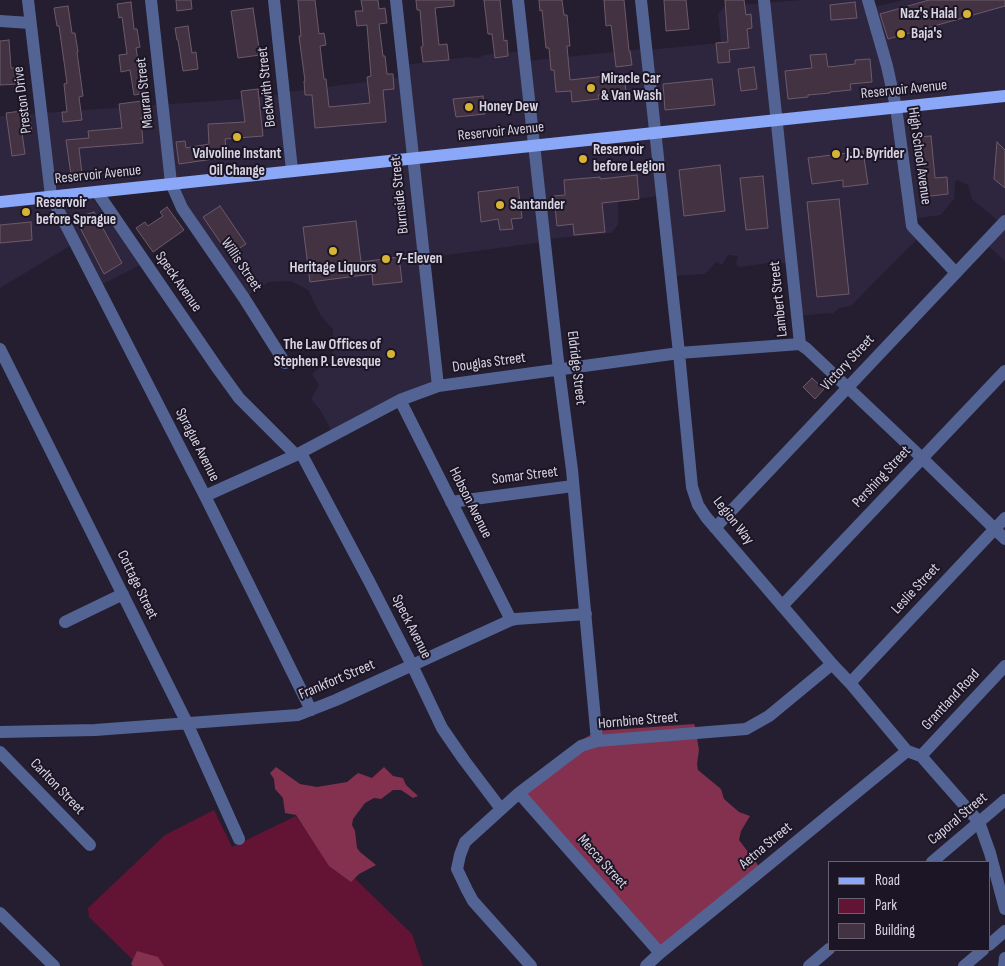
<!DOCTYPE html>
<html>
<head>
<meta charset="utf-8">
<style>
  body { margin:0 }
  #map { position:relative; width:1005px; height:966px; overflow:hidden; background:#241e30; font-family:"Sofia Sans Condensed",sans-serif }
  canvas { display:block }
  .legend { position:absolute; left:828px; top:861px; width:162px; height:90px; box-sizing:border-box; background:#1b1526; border:1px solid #676171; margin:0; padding:6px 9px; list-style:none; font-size:15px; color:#d8d4e1 }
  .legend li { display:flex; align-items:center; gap:10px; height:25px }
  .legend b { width:25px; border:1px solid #676171 }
</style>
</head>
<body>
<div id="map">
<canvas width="1005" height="966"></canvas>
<ul class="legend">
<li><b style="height:6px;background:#8ba7f7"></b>Road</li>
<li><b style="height:14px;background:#631434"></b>Park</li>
<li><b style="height:14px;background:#433241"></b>Building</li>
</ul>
</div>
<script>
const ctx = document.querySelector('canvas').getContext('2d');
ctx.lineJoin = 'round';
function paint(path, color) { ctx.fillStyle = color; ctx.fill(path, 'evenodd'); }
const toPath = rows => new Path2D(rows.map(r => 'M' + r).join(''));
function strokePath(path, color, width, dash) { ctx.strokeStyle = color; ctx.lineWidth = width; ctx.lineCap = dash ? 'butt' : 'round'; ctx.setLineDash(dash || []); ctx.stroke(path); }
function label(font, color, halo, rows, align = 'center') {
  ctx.font = font + ' "Sofia Sans Condensed",sans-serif'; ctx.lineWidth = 4; ctx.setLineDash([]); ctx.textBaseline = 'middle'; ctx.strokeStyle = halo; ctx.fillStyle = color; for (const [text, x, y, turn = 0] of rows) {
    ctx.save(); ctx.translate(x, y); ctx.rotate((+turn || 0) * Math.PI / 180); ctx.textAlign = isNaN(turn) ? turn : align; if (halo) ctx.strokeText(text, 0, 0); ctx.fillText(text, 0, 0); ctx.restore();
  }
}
const built = toPath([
  [802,0,867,0,870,8,903,0,1005,0,1005,261,985,243,1001,223,972,199,968,185,957,180,955,182,954,199,941,215,910,219,919,237,851,306,839,308,833,314,828,313,798,316,788,263,769,263,739,267,736,264,738,256,728,255,722,265,716,262,705,274,672,276,658,196,618,201,618,225,611,233,548,239,543,242,425,258,437,379,405,398,332,432,321,411,311,399,319,385,312,374,327,362,333,352,333,330,320,314,308,290,291,281,269,282,244,298,167,189,93,199,140,265,97,287,73,244,0,288,0,116,241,99,284,94,288,92,404,77,404,65,468,57,479,58,483,55,524,51,527,61,643,49,648,50,719,43,721,42,718,14,725,6]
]);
const green = toPath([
  [214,810,232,847,296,816,307,832,412,934,423,966,139,966,89,917,88,908,165,835]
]);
const forest = toPath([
  [694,724,695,726,699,750,697,764,698,770,721,789,724,799,739,812,750,816,741,831,739,840,761,869,664,951,525,795,575,744,597,731],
  [276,767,300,784,317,787,347,782,358,773,372,778,384,767,393,776,403,778,406,785,418,796,413,798,401,790,393,790,381,799,374,798,365,803,353,819,352,825,355,831,357,848,360,852,376,865,359,874,351,882,329,866,296,815,285,813,283,798,275,789,274,779,270,773],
  [137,951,158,957,164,966,133,966,131,964]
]);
const building = toPath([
  [176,0,191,0,192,9,177,11,176,0],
  [298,0,315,0,319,34,324,33,326,45,320,46,324,79,326,79,329,107,370,103,367,77,371,76,367,25,357,26,355,11,363,11,361,0,378,0,379,9,385,8,387,23,379,24,383,56,385,56,387,74,393,74,394,89,383,90,386,122,315,128,312,95,305,95,304,81,305,81,299,36,301,36,298,0],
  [416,0,454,0,454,6,435,8,439,45,447,44,449,60,423,62,421,47,423,46,420,10,417,10,416,0],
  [484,0,500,0,504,41,507,40,508,56,495,58,492,34,488,34,484,0],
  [539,0,562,0,564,15,567,15,570,46,567,46,570,80,624,74,626,92,598,95,599,99,572,102,571,91,556,92,554,70,551,70,549,48,546,48,542,10,540,11,539,0],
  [604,0,624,0,629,51,630,51,632,65,616,67,611,25,606,26,604,0],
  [664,0,686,0,689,29,666,31,664,0],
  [725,0,744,0,746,15,751,14,752,28,747,29,749,48,729,50,730,62,718,63,716,43,728,42,725,0],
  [929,0,1005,0,1005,6,888,39,880,14,929,0],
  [131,2,134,29,137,29,140,47,136,48,141,80,145,79,147,93,134,95,130,70,121,72,119,55,127,54,122,17,119,18,117,4,131,2],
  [855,2,857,18,831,20,830,5,855,2],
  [68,6,72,33,75,33,78,52,77,52,83,96,79,97,82,120,63,122,62,112,67,112,64,84,67,83,59,26,57,26,54,8,68,6],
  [253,8,260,55,238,58,231,11,253,8],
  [188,26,192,53,196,52,198,69,183,71,178,40,177,40,175,28,188,26],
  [9,40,11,68,17,68,18,84,0,85,0,41,9,40],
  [826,54,828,67,855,64,855,60,870,59,872,82,850,84,851,90,830,92,830,93,808,95,808,97,788,99,785,71,812,68,810,55,826,54],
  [754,67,757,89,741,91,738,69,754,67],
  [712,79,715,105,665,110,663,84,712,79],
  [258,89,263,136,225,139,227,157,179,164,176,142,185,141,186,148,209,144,208,124,245,122,241,91,258,89],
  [483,96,485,114,456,117,453,99,483,96],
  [142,101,144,117,141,118,143,143,79,148,82,174,71,175,66,140,89,138,88,131,122,128,119,104,142,101],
  [29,110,32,132,22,133,25,154,12,156,6,113,29,110],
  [931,136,935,178,947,177,948,194,922,197,916,137,931,136],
  [997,142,1005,150,1005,188,994,179,997,142],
  [863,151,868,184,843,187,843,180,812,184,808,158,863,151],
  [720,165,725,211,684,216,679,170,720,165],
  [637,175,639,199,602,203,605,232,574,235,573,224,557,226,554,196,565,195,564,180,600,177,600,179,637,175],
  [763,176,768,228,746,230,740,178,763,176],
  [518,187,522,218,511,219,513,229,500,230,498,219,481,222,478,192,518,187],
  [839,199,849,294,817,297,807,202,839,199],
  [220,206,246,244,229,255,203,217,220,206],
  [167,207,184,230,153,252,136,228,145,222,148,226,163,216,160,212,167,207],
  [94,212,122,263,104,274,75,218,94,212],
  [356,221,361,262,399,257,402,282,373,285,372,274,310,282,303,227,356,221],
  [31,222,32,240,0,243,0,225,31,222],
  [812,378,824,389,815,399,803,387,812,378]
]);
const minor = toPath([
  [28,0,51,196,205,496,311,710],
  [151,0,171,183,182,208,244,298,285,363],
  [274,0,292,170],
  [396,0,438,386],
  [518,0,559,370,572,470,597,741],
  [641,0,679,353,692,487,698,505,706,517,832,664,850,683,907,751,921,756,979,822,990,853,1005,909],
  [764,0,800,344,807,349,922,458,1005,539],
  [868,0,887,66,896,107,912,226,956,273],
  [0,21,30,23],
  [97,192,218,369,239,398,296,455],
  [0,349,187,723,239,839],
  [400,400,511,620],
  [301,453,369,581,412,665,442,728,464,760,501,809],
  [205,496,296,455,400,400,438,386,679,353,800,344],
  [451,502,573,486],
  [715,528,1005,221],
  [782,606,1005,371],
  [65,622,123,594],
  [850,683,1005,518],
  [0,732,95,730,298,715,336,700,511,620,516,619,586,614],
  [0,752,90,845],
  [921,756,1005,666],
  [519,793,660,953],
  [932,862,1005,800],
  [0,913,54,966],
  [989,945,1005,931],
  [531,966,473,901,467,890,457,869,460,855,465,842,519,793,581,746,597,741,746,729,769,716,832,664],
  [646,966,660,953,756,875,907,751],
  [809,966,829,949],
  [964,966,983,950],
  [1004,966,1005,958]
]);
const major = toPath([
  [0,202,1005,96]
]);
const markers = [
  [967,14,5,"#d7b434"],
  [901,34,5,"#d7b434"],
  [591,88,5,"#d7b434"],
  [469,107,5,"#d7b434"],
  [237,137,5,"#d7b434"],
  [836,154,5,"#d7b434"],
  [583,159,5,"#d7b434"],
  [500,205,5,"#d7b434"],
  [26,212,5,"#d7b434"],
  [333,251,5,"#d7b434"],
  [386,259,5,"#d7b434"],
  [391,354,5,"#d7b434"]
];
const poiNames = [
  ["Naz's Halal",957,14,"right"],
  ["Baja's",911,34],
  ["Miracle Car",601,79],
  ["& Van Wash",601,96],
  ["Honey Dew",479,107],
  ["Reservoir",593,150],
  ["before Legion",593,167],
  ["Valvoline Instant",237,154,"center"],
  ["Oil Change",237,171,"center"],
  ["J.D. Byrider",846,154],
  ["Reservoir",36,203],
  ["before Sprague",36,220],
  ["Santander",510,205],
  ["7-Eleven",396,259],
  ["Heritage Liquors",333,268,"center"],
  ["The Law Offices of",381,345,"right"],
  ["Stephen P. Levesque",381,362,"right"]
];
const streetNames = [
  ["Beckwith Street",267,87,-96],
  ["Reservoir Avenue",904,90,-6],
  ["Mauran Street",145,93,-96],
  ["Preston Drive",23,100,-97],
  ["Reservoir Avenue",501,132,-6],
  ["High School Avenue",919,156,82],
  ["Reservoir Avenue",98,175,-6],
  ["Burnside Street",400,195,-96],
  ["Willis Street",241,265,56],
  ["Speck Avenue",178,282,55],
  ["Lambert Street",779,299,-96],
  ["Douglas Street",489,363,-8],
  ["Victory Street",848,363,-47],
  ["Eldridge Street",576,368,83],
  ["Sprague Avenue",197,445,63],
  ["Somar Street",525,476,-7],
  ["Pershing Street",882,477,-47],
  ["Hobson Avenue",470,503,63],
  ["Legion Way",733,521,52],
  ["Cottage Street",137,585,64],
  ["Leslie Street",916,589,-47],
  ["Speck Avenue",411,627,63],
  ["Frankfort Street",337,680,-23],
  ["Grantland Road",951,700,-47],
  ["Hornbine Street",638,721,-5],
  ["Carlton Street",57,787,46],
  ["Caporal Street",958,819,-40],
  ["Aetna Street",766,846,-40],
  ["Mecca Street",602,862,48]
];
paint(built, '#2e263e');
paint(green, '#631434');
paint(forest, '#84314f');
paint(building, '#433241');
strokePath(building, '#6d5a6b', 1);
strokePath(minor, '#536494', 12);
strokePath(major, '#8ba7f7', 12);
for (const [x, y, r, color] of markers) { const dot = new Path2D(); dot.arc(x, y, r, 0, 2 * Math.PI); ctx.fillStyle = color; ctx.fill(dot); strokePath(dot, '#1b1526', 2); }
label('bold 15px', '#d8d4e1', '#1b1526', poiNames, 'left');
label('15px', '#d8d4e1', '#1b1526', streetNames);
</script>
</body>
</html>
